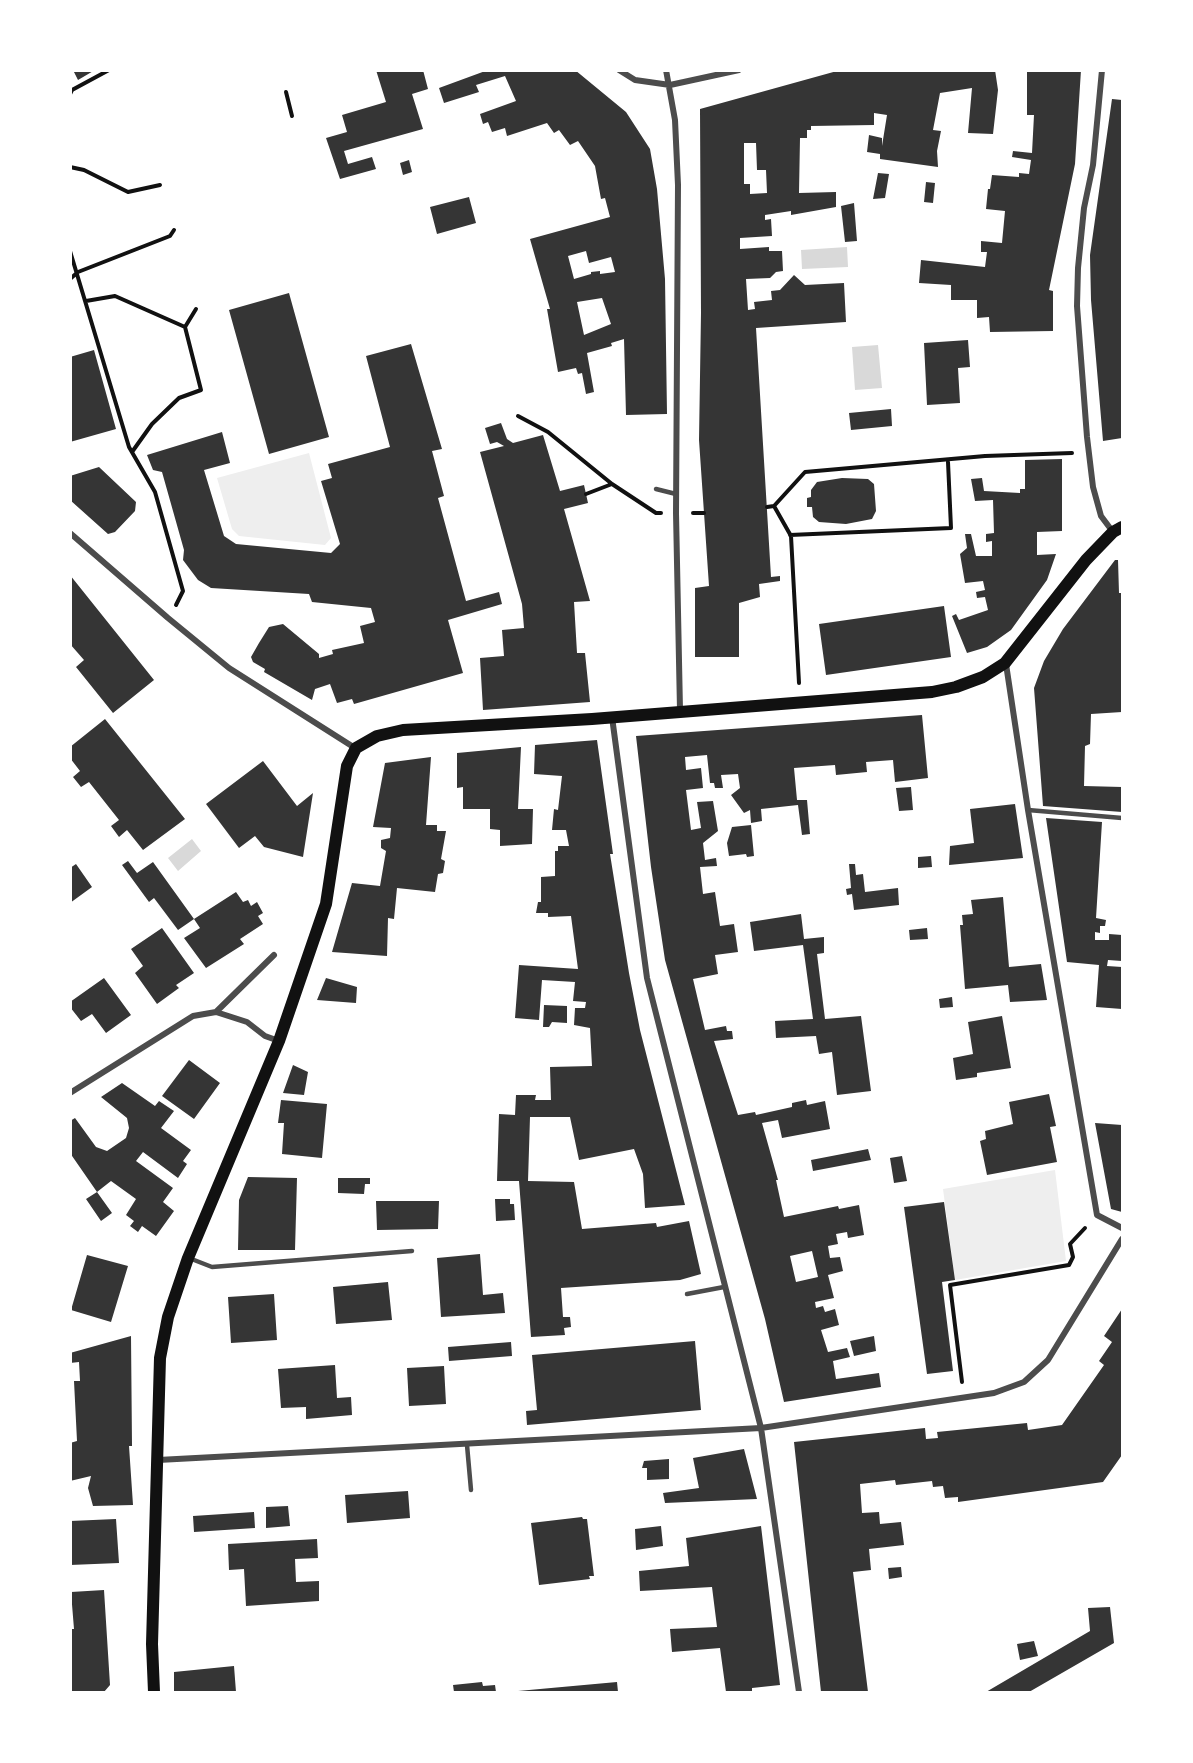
<!DOCTYPE html>
<html>
<head>
<meta charset="utf-8">
<style>
  body { margin:0 }
  #map { position:relative; width:1193px; height:1763px; overflow:hidden; background:#fff; font-family:Lato,sans-serif }
  canvas { display:block }
  .frame { position:absolute; inset:0; border:72px solid #fff; pointer-events:none }
</style>
</head>
<body>
<div id="map">
<canvas width="1193" height="1763"></canvas>
<div class="frame"></div>
</div>
<script>
const ctx = document.querySelector('canvas').getContext('2d');
ctx.lineJoin = 'round';
function paint(path, color) { ctx.fillStyle = color; ctx.fill(path, 'evenodd'); }
const toPath = rows => new Path2D(rows.map(r => 'M' + r).join(''));
function strokePath(path, color, width, dash) { ctx.strokeStyle = color; ctx.lineWidth = width; ctx.lineCap = dash ? 'butt' : 'round'; ctx.setLineDash(dash || []); ctx.stroke(path); }
const green = toPath([
  [309,453,331,538,325,545,239,536,232,529,217,478],
  [1055,1170,1066,1261,955,1280,943,1189]
]);
const water = toPath([
  [847,247,848,267,802,269,801,250],
  [878,345,882,388,855,390,852,347],
  [192,839,201,851,178,871,168,858]
]);
const building = toPath([
  [73,70,95,70,78,80],
  [376,70,423,70,428,89,412,94,423,129,344,151,348,164,372,157,376,169,340,179,326,138,347,132,342,115,386,102],
  [488,70,575,70,626,112,650,149,657,189,665,279,667,414,626,415,624,339,611,343,612,346,587,353,594,392,586,394,582,373,578,374,576,368,558,372,547,309,550,309,530,239,610,217,605,198,601,199,595,166,578,141,570,145,559,130,554,133,547,123,507,136,505,128,492,132,488,122,483,124,480,114,516,101,505,76,476,85,479,92,444,103,439,88],
  [586,251,589,263,611,257,615,272,600,274,600,271,591,272,591,274,574,279,568,256],
  [602,298,611,324,584,335,577,302],
  [995,70,998,90,993,134,968,133,972,88,940,93,933,130,941,131,937,151,938,167,880,159,880,154,867,152,869,135,882,138,882,146,887,115,874,113,874,125,811,126,811,130,807,130,807,138,800,138,799,193,836,192,836,207,791,215,791,211,765,215,765,220,771,219,772,236,740,238,740,249,769,247,769,251,782,251,783,271,776,272,770,278,746,279,748,310,755,309,754,302,772,300,771,291,780,290,794,275,805,285,844,283,846,322,756,328,771,577,780,576,780,581,759,584,760,597,739,603,739,657,695,657,695,588,709,586,699,440,701,313,700,109,837,71],
  [744,143,756,143,757,170,766,170,767,193,750,194,750,184,744,184],
  [1027,70,1081,70,1075,164,1049,290,1053,291,1053,331,990,332,989,317,977,318,977,300,951,300,951,285,919,283,921,260,985,267,987,252,981,252,981,241,1002,243,1005,211,986,209,988,189,990,189,992,175,1019,177,1019,173,1029,174,1031,160,1012,157,1013,151,1032,153,1034,115,1027,115],
  [1112,99,1122,100,1122,438,1103,441,1091,300,1090,255],
  [409,160,412,172,403,175,400,163],
  [878,173,889,174,885,198,873,199],
  [926,182,935,183,933,203,924,202],
  [469,197,476,223,437,234,430,207],
  [854,203,857,241,845,242,841,206],
  [289,293,329,437,269,454,229,310],
  [968,340,970,367,958,368,960,403,927,405,924,343],
  [411,344,442,449,432,451,444,496,438,498,466,601,499,592,502,604,448,620,463,673,354,704,352,699,337,703,330,684,315,689,312,700,264,672,265,669,253,662,251,657,259,643,269,627,283,624,319,654,319,658,333,654,332,650,364,643,360,626,375,622,371,608,312,602,309,594,211,588,198,580,183,560,184,550,162,472,153,470,147,455,222,432,230,463,204,470,224,536,236,544,331,553,340,544,321,481,332,478,328,464,390,447,366,356],
  [94,350,116,429,70,442,70,357],
  [891,409,892,426,851,430,849,413],
  [501,423,507,439,513,443,543,435,560,491,584,485,588,503,564,509,590,601,574,602,577,653,585,653,590,702,483,710,480,658,504,656,502,630,524,628,522,604,480,452,504,446,497,442,490,444,485,428],
  [1062,459,1062,531,1037,532,1037,555,1056,554,1047,580,1011,630,987,647,967,653,952,616,956,614,959,620,988,610,985,597,977,598,976,592,985,590,983,581,965,583,960,554,967,548,965,534,971,534,976,556,992,556,992,541,986,542,986,534,994,533,993,500,975,501,971,479,982,478,984,491,1020,493,1020,489,1025,489,1025,460],
  [99,467,136,502,135,511,115,532,108,534,70,500,70,476],
  [842,478,868,479,874,484,876,511,872,519,846,524,819,522,813,517,812,507,807,507,807,498,811,497,811,490,817,482],
  [1115,560,1118,560,1119,593,1122,593,1122,712,1091,714,1090,744,1085,746,1084,786,1122,787,1122,812,1043,806,1034,688,1044,661,1063,629],
  [70,575,154,680,113,713,76,667,84,660,70,644],
  [944,606,951,657,826,675,819,624],
  [922,715,928,778,895,782,893,760,866,762,867,772,836,775,835,765,794,768,797,800,807,800,810,834,802,835,798,805,761,809,762,821,751,823,750,810,744,813,731,795,740,788,738,774,721,775,723,788,715,788,714,783,710,783,707,755,685,757,686,770,701,768,703,788,686,790,691,830,701,828,697,802,713,801,718,831,703,843,705,860,716,858,717,866,700,867,703,894,715,892,720,926,734,924,738,952,715,955,718,974,693,979,705,1030,726,1026,727,1031,732,1031,733,1039,714,1041,738,1115,755,1112,756,1115,792,1107,792,1103,806,1100,807,1105,825,1101,830,1129,782,1138,778,1120,762,1123,778,1180,776,1180,784,1217,838,1206,839,1209,859,1205,864,1235,848,1238,847,1232,836,1234,838,1244,828,1246,830,1258,840,1257,843,1271,828,1275,834,1298,815,1302,816,1308,823,1306,825,1312,835,1309,839,1325,821,1330,828,1352,847,1348,850,1357,833,1361,836,1379,879,1373,881,1387,784,1402,765,1319,665,960,651,867,636,736],
  [812,1251,818,1277,796,1282,790,1256],
  [105,719,185,819,143,850,127,830,119,837,111,826,119,820,89,782,81,787,73,777,80,771,70,758,70,747],
  [597,740,613,854,610,854,629,973,640,1030,685,1205,645,1208,643,1174,634,1149,579,1160,570,1117,530,1117,528,1181,574,1182,582,1229,656,1223,657,1227,689,1221,701,1274,680,1280,561,1288,563,1317,570,1317,571,1327,564,1328,565,1335,531,1337,519,1181,497,1181,499,1114,515,1115,516,1095,536,1095,535,1100,551,1100,550,1067,592,1066,590,1028,574,1025,575,1008,585,1008,586,1002,573,1001,575,982,542,980,539,1020,515,1018,519,965,578,969,571,916,548,917,548,913,536,913,538,902,541,902,541,877,555,876,555,851,558,851,558,846,569,846,566,830,552,830,554,809,558,810,562,776,534,774,535,745],
  [521,747,518,809,533,809,532,844,500,846,500,830,490,829,490,809,463,809,463,787,457,788,457,753],
  [431,757,426,825,437,825,437,831,446,831,441,859,445,861,443,873,438,874,435,892,397,888,394,919,388,918,387,956,332,952,352,883,380,886,386,851,381,848,381,840,390,838,391,828,373,827,385,763],
  [263,761,297,806,313,793,303,857,264,847,255,836,239,848,206,804],
  [911,787,913,810,899,811,896,788],
  [1015,804,1023,858,949,865,950,846,974,843,970,809],
  [1046,818,1102,822,1096,918,1106,920,1105,926,1100,926,1100,933,1095,932,1095,940,1109,940,1109,934,1122,935,1122,961,1108,960,1107,966,1122,967,1122,1009,1096,1007,1099,965,1067,962],
  [751,825,754,856,747,857,746,854,729,856,727,843,732,827],
  [931,856,932,867,918,868,918,857],
  [128,861,137,873,153,862,194,919,178,930,154,898,149,902,122,865],
  [76,864,92,887,70,903,70,868],
  [849,864,855,864,856,875,863,874,865,892,898,888,899,905,854,910,852,894,847,895,846,889,851,888],
  [236,892,243,902,248,900,251,906,257,902,263,913,258,916,263,924,240,939,244,944,206,968,184,938,200,928,194,919],
  [1003,897,1009,967,1041,964,1047,1000,1010,1002,1008,985,965,989,960,925,963,925,962,915,973,914,971,900],
  [801,914,804,939,824,937,824,953,817,954,825,1019,861,1016,871,1091,837,1095,832,1052,819,1054,816,1036,776,1038,775,1021,813,1019,803,945,754,951,750,922],
  [162,928,194,973,176,985,179,988,157,1004,135,973,143,966,131,949],
  [927,928,928,939,910,940,909,930],
  [104,978,131,1015,106,1033,92,1014,81,1021,70,1007,70,1002],
  [326,978,357,987,356,1003,317,1000],
  [952,997,953,1007,940,1008,939,999],
  [544,1005,567,1006,567,1023,552,1022,549,1027,543,1027],
  [1002,1016,1011,1068,977,1073,977,1077,956,1080,953,1058,973,1054,968,1022],
  [189,1060,220,1083,194,1119,162,1096],
  [293,1065,308,1072,304,1095,283,1093],
  [122,1083,155,1106,159,1101,174,1111,161,1128,191,1150,183,1161,187,1164,178,1178,143,1152,136,1161,173,1188,163,1202,174,1211,156,1236,142,1226,138,1232,130,1226,134,1221,126,1215,136,1199,111,1181,97,1192,70,1153,70,1121,75,1118,96,1147,107,1151,126,1138,129,1128,127,1118,101,1097],
  [1049,1094,1056,1126,1050,1127,1057,1162,987,1175,980,1141,986,1139,985,1131,1013,1124,1009,1102],
  [281,1100,327,1104,322,1158,282,1154,284,1123,278,1123],
  [1095,1123,1122,1125,1122,1212,1111,1209],
  [868,1149,871,1160,813,1171,811,1160],
  [902,1156,907,1181,894,1183,890,1158],
  [248,1177,297,1178,295,1250,238,1250,239,1200],
  [338,1178,370,1178,370,1184,365,1184,364,1194,338,1193],
  [97,1192,112,1213,101,1221,86,1199],
  [495,1199,510,1199,510,1204,514,1204,515,1220,496,1221],
  [376,1201,439,1201,438,1229,377,1230],
  [944,1202,955,1280,942,1282,953,1371,927,1374,904,1207],
  [480,1254,483,1295,503,1293,505,1313,441,1317,437,1258],
  [87,1255,128,1266,111,1322,71,1310],
  [388,1282,392,1320,336,1324,333,1287],
  [274,1294,277,1340,231,1343,228,1297],
  [1122,1309,1122,1455,1103,1482,958,1502,958,1497,945,1498,943,1486,933,1487,932,1481,896,1485,895,1480,860,1484,862,1513,879,1512,880,1524,901,1522,904,1545,869,1549,871,1570,853,1572,868,1692,821,1692,794,1442,925,1428,926,1439,938,1438,937,1432,1027,1423,1028,1430,1062,1425,1104,1365,1099,1361,1112,1342,1104,1336],
  [131,1336,132,1446,129,1446,133,1505,93,1506,88,1488,91,1476,70,1481,70,1443,77,1441,74,1381,80,1381,79,1362,70,1363,70,1353],
  [874,1336,876,1351,854,1356,850,1341],
  [695,1341,701,1410,527,1425,526,1411,537,1410,532,1355],
  [511,1342,512,1356,449,1361,448,1347],
  [335,1365,337,1398,351,1397,352,1415,306,1419,306,1407,281,1408,278,1369],
  [444,1366,446,1404,409,1406,407,1368],
  [744,1449,757,1499,665,1503,663,1493,699,1488,693,1458],
  [669,1459,669,1479,647,1480,647,1468,642,1468,644,1461],
  [408,1491,410,1518,347,1523,345,1495],
  [288,1506,290,1526,266,1528,266,1507],
  [254,1512,255,1528,194,1532,193,1516],
  [582,1517,583,1519,587,1519,594,1576,589,1576,590,1579,539,1585,531,1523],
  [116,1519,119,1563,70,1565,70,1521],
  [661,1526,663,1546,636,1550,635,1529],
  [761,1526,780,1685,752,1688,752,1692,726,1692,720,1648,672,1652,670,1629,717,1627,712,1587,640,1591,639,1571,689,1566,686,1538],
  [317,1539,318,1558,295,1559,296,1582,319,1581,319,1601,246,1606,244,1569,229,1570,228,1544],
  [901,1567,902,1577,889,1579,888,1568],
  [104,1590,110,1685,104,1692,70,1692,70,1629,74,1629,71,1592],
  [1110,1607,1114,1643,1029,1692,986,1692,1090,1631,1088,1608],
  [1034,1641,1038,1656,1020,1660,1017,1644],
  [234,1666,236,1692,174,1692,174,1672],
  [482,1682,483,1686,495,1685,496,1692,454,1692,453,1685],
  [617,1682,618,1692,518,1692,518,1691]
]);
const path = toPath([
  [286,92,292,116],
  [70,94,72,90,109,70],
  [70,167,84,170,128,192,160,185],
  [70,251,129,447,155,492,183,591,176,605],
  [70,279,78,272,170,236,174,230],
  [86,301,115,296,185,327,201,390,179,398,152,424,132,452],
  [185,327,196,309],
  [518,416,548,432,612,484,656,513,661,513],
  [586,494,612,484],
  [774,506,791,536,799,683],
  [767,507,774,506,805,472,985,456,1072,453],
  [693,513,704,513],
  [790,535,951,528,948,462],
  [962,1382,950,1285,1069,1265,1073,1257,1070,1244,1085,1228]
]);
const service = toPath([
  [656,489,676,494],
  [1028,810,1122,818],
  [189,1258,212,1267,412,1251],
  [687,1294,724,1287],
  [467,1445,471,1490]
]);
const minor = toPath([
  [619,70,635,80,670,85,739,70],
  [666,70,675,120,678,185,676,513,680,710],
  [1102,70,1093,165,1084,208,1078,268,1077,306,1087,437,1093,487,1101,516,1113,532],
  [70,533,168,618,229,668,355,748],
  [1006,664,1028,810,1097,1215,1122,1228],
  [612,717,647,978,761,1428,799,1692],
  [216,1012,274,955],
  [70,1093,193,1016,216,1012,247,1022,265,1036,279,1041],
  [158,1460,761,1428,994,1393,1024,1382,1048,1360,1122,1239]
]);
const secondary = toPath([
  [154,1692,152,1644,160,1358,168,1317,188,1258,279,1041,326,904,347,766,356,748,377,736,403,730,592,719,932,692,956,687,983,677,1005,663,1086,560,1113,532,1122,527]
]);
paint(green, '#eee');
paint(water, '#d9d9d9');
paint(building, '#353535');
strokePath(path, '#111', 4);
strokePath(service, '#4c4c4c', 4.5);
strokePath(minor, '#4c4c4c', 6);
strokePath(secondary, '#111', 12);
</script>
</body>
</html>
